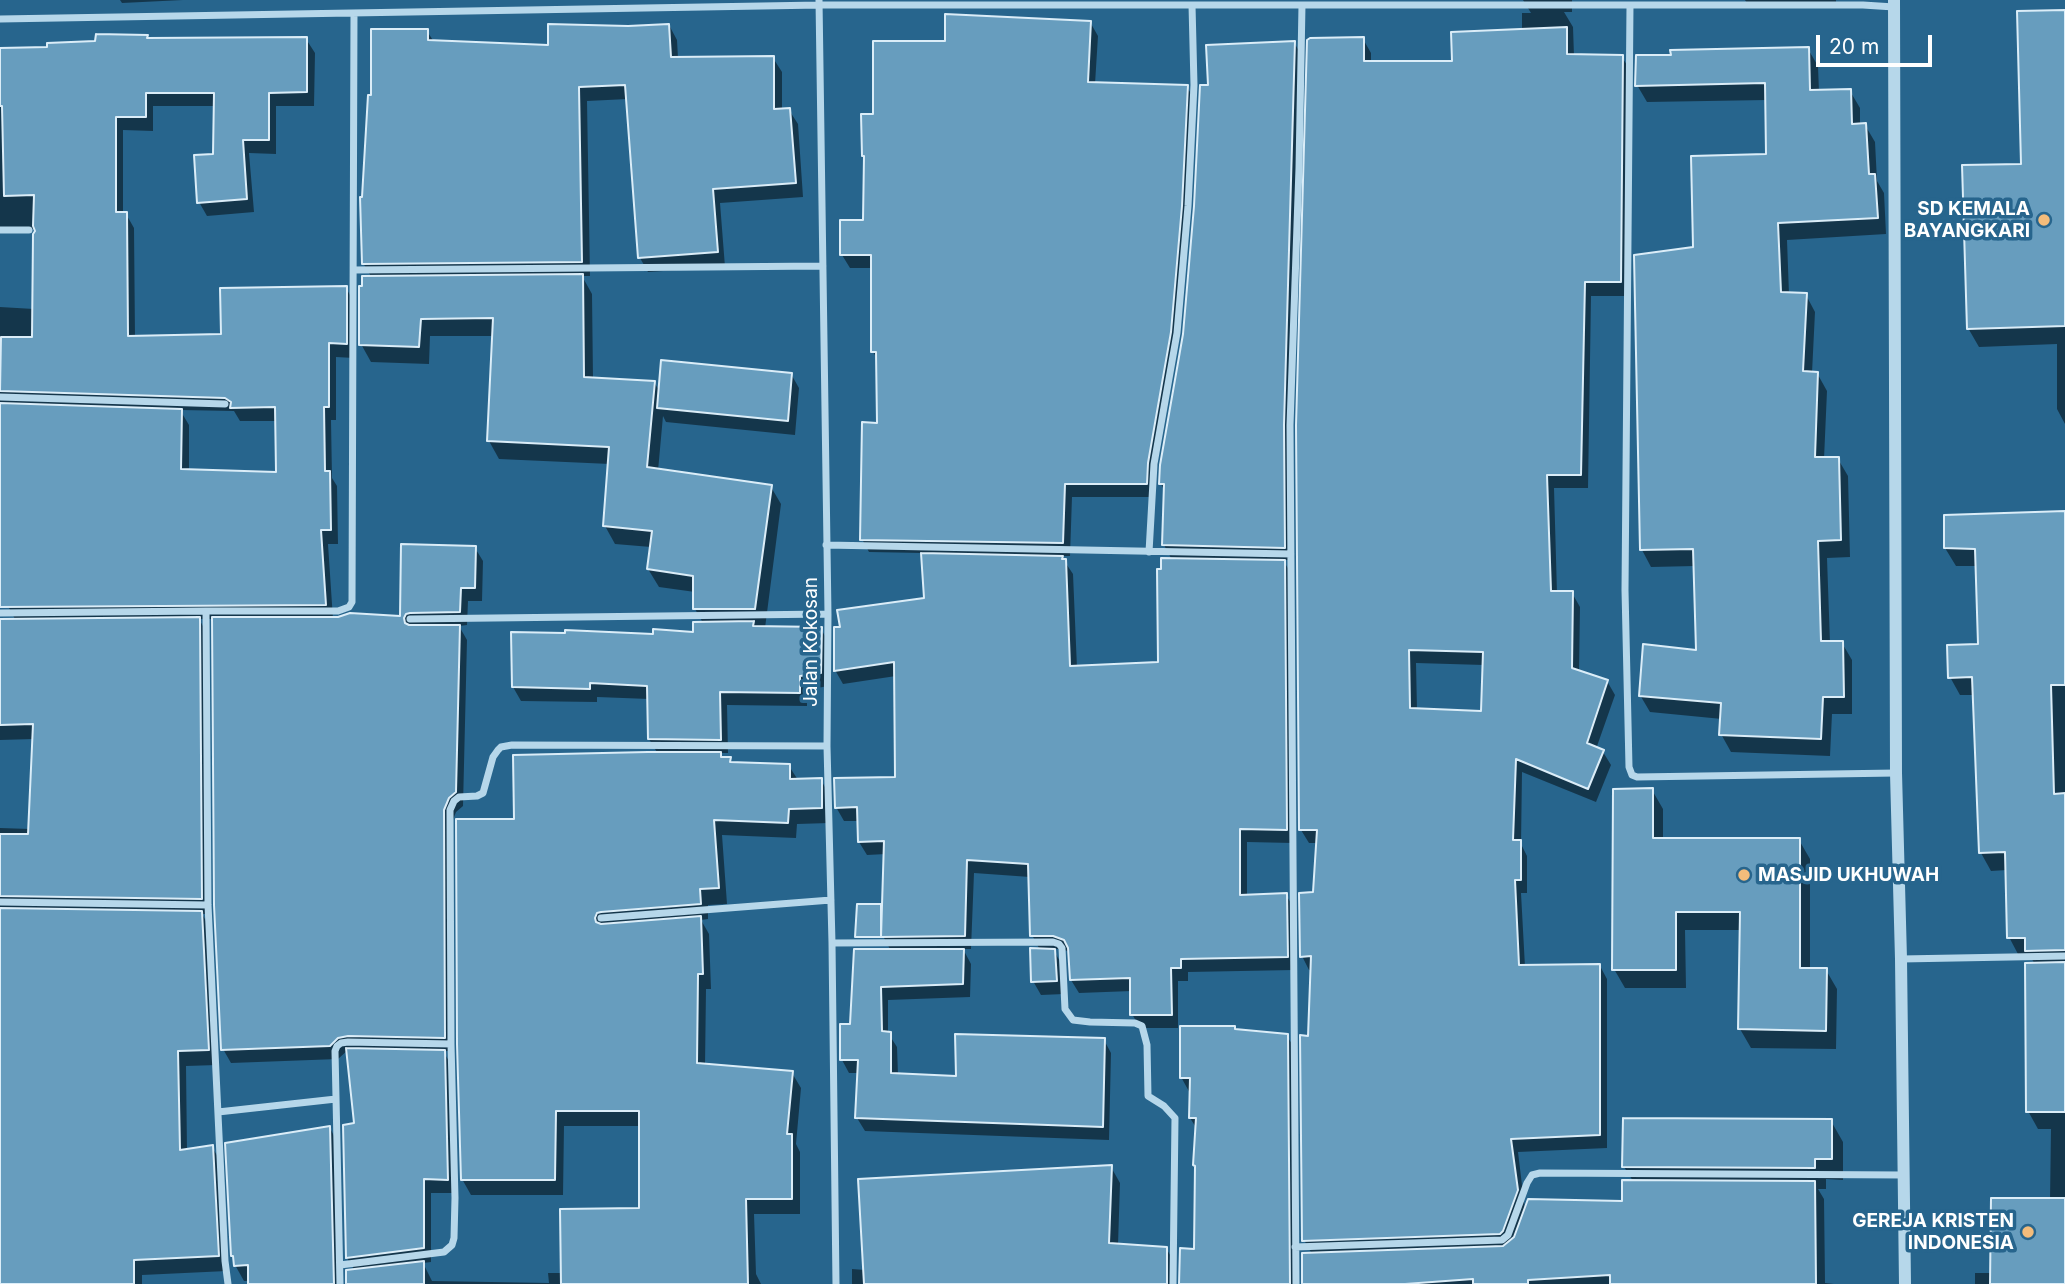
<!DOCTYPE html>
<html>
<head>
<meta charset="utf-8">
<style>
  body { margin:0 }
  #map { position:relative; width:2065px; height:1284px; overflow:hidden; background:#27658d; font-family:Inter,sans-serif }
  canvas { display:block }
  .scale { position:absolute; left:1816px; top:35px; width:116px; height:32px; box-sizing:border-box; border:4px solid #fff; border-top:0; padding-left:9px; font-size:21px; line-height:24px; white-space:nowrap; color:#fff; -webkit-text-stroke:5px #27658d; paint-order:stroke }
</style>
</head>
<body>
<div id="map">
<canvas width="2065" height="1284"></canvas>
<div class="scale">20 m</div>
</div>
<script>
const ctx = document.querySelector('canvas').getContext('2d');
ctx.lineJoin = 'round';
function paint(path, color) { ctx.fillStyle = color; ctx.fill(path, 'evenodd'); }
const toPath = rows => new Path2D(rows.map(r => 'M' + r).join(''));
function strokePath(path, color, width, dash) { ctx.strokeStyle = color; ctx.lineWidth = width; ctx.lineCap = dash ? 'butt' : 'round'; ctx.setLineDash(dash || []); ctx.stroke(path); }
function label(font, color, halo, rows, align = 'center') {
  ctx.font = font + ' Inter,sans-serif'; ctx.lineWidth = 7; ctx.setLineDash([]); ctx.textBaseline = 'middle'; ctx.strokeStyle = halo; ctx.fillStyle = color; for (const [text, x, y, turn = 0] of rows) {
    ctx.save(); ctx.translate(x, y); ctx.rotate((+turn || 0) * Math.PI / 180); ctx.textAlign = isNaN(turn) ? turn : align; if (halo) ctx.strokeText(text, 0, 0); ctx.fillText(text, 0, 0); ctx.restore();
  }
}
const shadow = toPath([
  [120,0,183,0,122,3],
  [1523,0,1572,0,1572,12,1564,12,1573,27,1574,56,1622,57,1630,70,1628,296,1591,296,1588,488,1554,488,1557,593,1572,593,1580,607,1579,672,1607,681,1615,695,1596,749,1603,752,1611,765,1596,802,1522,772,1521,844,1527,856,1527,893,1521,893,1525,967,1600,966,1607,979,1607,1148,1518,1152,1525,1210,1624,1203,1633,1181,1624,1167,1831,1121,1843,1142,1843,1180,1826,1179,1826,1189,1818,1189,1824,1199,1825,1283,1834,1284,1304,1284,1312,1254,1304,1240,1312,970,1309,970,1302,956,1315,894,1318,843,1309,843,1301,830,1363,39,1371,53,1371,63,1453,62,1522,30,1522,13,1531,13],
  [1416,663,1484,665,1482,712,1417,710],
  [1745,0,1836,0,1836,2,1748,5],
  [2065,12,2065,424,2057,409,2057,344,1979,347,1968,328,2022,166],
  [1090,22,1098,36,1095,84,1187,87,1195,100,1189,220,1153,497,1072,497,1070,556,1061,556,1073,574,1077,668,1159,663,1163,571,1172,560,1164,545,1165,492,1161,484,1185,334,1209,87,1294,42,1301,55,1290,439,1291,560,1283,560,1292,575,1293,843,1247,842,1247,897,1286,895,1294,908,1294,970,1188,972,1188,981,1178,981,1178,1028,1234,1028,1236,1031,1287,1036,1297,1052,1298,1284,1181,1284,1196,1251,1197,1129,1190,1118,1191,1095,1181,1077,1182,1028,1140,1028,1132,1014,1132,991,1079,993,1071,980,1070,952,1062,949,1053,949,1062,965,1064,994,1041,995,1033,981,1040,950,1032,935,1030,877,974,873,971,949,963,949,971,964,970,997,888,1000,888,1033,897,1047,898,1075,958,1077,1104,1040,1111,1053,1109,1140,865,1131,857,1118,859,1073,849,1073,842,1060,851,1026,891,951,883,936,886,854,867,855,859,842,859,821,844,821,836,807,896,779,896,676,843,684,835,670,926,599,923,553,869,552,862,539,879,424,878,360,873,352,873,268,850,268,842,255,865,222,874,116,947,43],
  [669,25,677,40,678,58,773,58,782,72,782,110,789,110,798,124,803,197,720,203,725,267,648,272,640,258,628,99,587,101,590,276,582,276,592,294,593,379,654,382,660,392,791,374,799,388,795,435,666,422,663,416,658,471,771,487,781,504,765,628,821,629,829,643,828,686,807,690,807,706,727,705,728,753,719,753,723,758,729,759,732,764,789,766,798,780,821,780,830,796,830,823,797,824,796,838,722,835,727,904,708,905,708,919,701,920,709,934,711,989,706,989,705,1066,792,1073,801,1088,796,1144,800,1152,800,1214,754,1214,756,1274,761,1284,347,1284,355,1271,347,1258,356,1124,348,1050,338,1059,231,1063,223,1049,214,619,199,619,208,635,210,914,202,914,210,928,217,1065,186,1066,187,1151,212,1147,221,1162,227,1271,142,1275,142,1284,0,1284,0,828,30,829,34,739,0,740,0,625,16,621,8,606,0,567,0,307,34,309,38,229,0,230,0,50,306,39,315,53,314,106,276,106,276,154,249,153,254,212,207,216,199,202,215,155,216,106,153,106,153,131,123,130,123,214,126,214,134,228,135,338,222,336,346,288,354,302,354,358,336,357,336,420,331,420,332,478,337,486,338,544,328,544,333,619,401,618,475,548,483,561,482,601,468,601,467,625,459,626,467,640,463,806,456,812,451,825,452,1051,443,1051,452,1066,455,1193,431,1193,431,1262,423,1263,432,1281,549,1283,548,1273,562,1273,641,1210,640,1126,564,1126,563,1195,471,1195,462,1179,516,820,658,754,649,739,649,699,597,697,597,702,521,701,513,687,655,635,695,634,703,623,695,609,695,592,659,587,648,569,651,547,615,544,605,526,610,464,499,459,489,441,494,336,430,336,429,364,371,362,361,344,372,278,363,263,363,198,427,31,434,42,550,47,628,27],
  [180,410,234,411,240,421,277,421,278,474,189,471,189,425],
  [1808,49,1818,66,1819,92,1850,91,1860,108,1860,126,1865,125,1875,142,1877,181,1884,193,1886,234,1787,240,1789,294,1806,295,1815,312,1812,373,1817,373,1827,391,1824,459,1838,459,1848,476,1850,557,1827,558,1830,643,1842,643,1852,660,1852,714,1832,714,1830,756,1731,752,1721,734,1722,719,1650,712,1640,695,1698,652,1695,566,1651,567,1642,550,1695,248,1768,156,1767,100,1647,102,1637,85],
  [2065,513,2065,1284,1975,1284,1975,1273,1992,1273,2050,1200,2051,1129,2038,1129,2028,1111,2035,964,2029,955,2019,956,2009,937,2007,870,1991,871,1981,853,1975,695,1960,695,1950,677,1979,646,1977,566,1956,566,1945,548],
  [1652,790,1663,809,1663,840,1799,840,1810,859,1810,970,1826,970,1837,989,1836,1049,1751,1048,1740,1029,1741,930,1685,930,1686,988,1625,988,1614,969],
  [330,1128,338,1144,342,1284,250,1284,250,1281,244,1281,235,1265],
  [1111,1167,1120,1183,1118,1245,1166,1248,1176,1265,1176,1284,852,1284,852,1269,865,1270]
]);
const building = toPath([
  [2065,10,2065,326,1967,329,1962,165,2021,164,2017,11,2065,10],
  [945,14,1091,21,1088,82,1188,85,1182,206,1171,332,1148,463,1147,484,1065,484,1063,543,860,540,862,422,877,423,876,352,871,352,871,255,840,255,840,220,863,220,864,156,862,156,861,114,873,114,873,41,945,41,945,14],
  [548,24,628,26,669,24,671,57,774,56,774,109,790,108,796,183,713,189,718,252,638,258,625,85,579,87,582,262,362,264,360,197,362,197,368,95,371,95,371,29,428,29,428,40,548,45,548,24],
  [1567,27,1567,54,1623,55,1621,282,1585,282,1581,475,1547,475,1551,591,1573,591,1572,668,1608,680,1587,743,1604,750,1588,789,1516,759,1513,840,1521,840,1521,880,1515,880,1519,965,1600,964,1600,1135,1511,1139,1518,1190,1503,1231,1500,1234,1302,1241,1300,1035,1308,1036,1311,956,1300,957,1299,893,1313,892,1317,830,1299,830,1296,425,1307,40,1310,38,1364,37,1364,61,1452,61,1451,32,1567,27],
  [1409,650,1483,652,1481,711,1410,708,1409,650],
  [96,34,148,35,147,38,307,37,307,92,269,93,269,140,243,140,247,199,197,203,194,155,213,154,214,93,146,93,146,117,116,117,116,212,127,212,128,336,221,334,220,288,347,286,347,344,329,343,329,407,324,407,325,471,330,471,331,530,321,530,326,605,0,607,0,403,182,409,181,469,276,472,275,407,230,408,231,402,225,398,0,391,1,337,32,337,33,234,35,231,33,226,34,195,4,196,2,106,0,106,0,48,47,47,47,43,95,41,96,34],
  [1295,41,1284,425,1285,548,1162,545,1164,484,1159,484,1160,465,1183,334,1194,206,1200,85,1208,85,1206,45,1295,41],
  [1809,47,1810,90,1851,89,1852,124,1866,123,1869,174,1875,174,1878,218,1778,223,1781,292,1807,293,1803,371,1818,372,1815,457,1839,457,1841,540,1818,541,1821,641,1843,641,1844,697,1823,697,1821,739,1719,735,1721,703,1639,696,1643,644,1696,650,1693,549,1640,550,1634,255,1693,247,1691,156,1766,154,1765,83,1635,86,1636,55,1671,55,1670,50,1809,47],
  [583,274,584,377,655,381,647,467,772,485,755,609,693,609,693,576,647,569,652,531,603,526,609,447,487,441,493,318,421,319,419,347,359,345,359,286,362,286,362,276,583,274],
  [661,360,792,373,788,421,657,408,661,360],
  [2065,511,2065,685,2051,685,2054,794,2065,793,2065,950,2025,951,2025,938,2007,938,2005,852,1979,853,1972,677,1948,678,1947,645,1978,644,1975,549,1944,548,1944,515,2065,511],
  [401,544,476,546,475,588,461,588,460,612,410,613,406,614,404,618,405,623,409,625,460,625,456,792,449,798,444,810,445,1038,348,1036,338,1038,330,1046,221,1050,214,905,212,617,338,617,350,613,400,616,401,544],
  [921,553,1063,556,1062,559,1066,559,1070,666,1158,662,1157,569,1161,569,1161,558,1285,560,1287,830,1240,829,1240,895,1287,893,1288,957,1181,959,1181,968,1171,968,1172,1015,1130,1015,1130,978,1070,980,1068,948,1064,940,1053,936,1030,936,1028,864,967,860,965,936,881,937,884,841,858,842,857,807,835,808,834,778,895,777,894,662,834,671,834,627,840,627,837,610,924,598,921,553],
  [200,617,202,899,0,896,0,834,28,834,33,724,0,725,0,619,200,617],
  [754,621,753,626,822,627,821,673,800,676,800,693,720,692,721,740,648,739,647,686,590,683,590,689,512,687,511,632,565,633,565,630,653,634,653,629,693,632,693,622,754,621],
  [648,752,721,752,721,757,731,757,730,762,790,764,790,779,822,778,822,808,789,809,788,823,714,820,719,888,700,889,701,904,601,912,597,913,595,918,596,922,601,924,701,916,703,974,698,974,697,1063,793,1071,787,1134,792,1134,792,1199,746,1199,748,1284,561,1284,560,1209,639,1208,639,1111,556,1111,555,1180,461,1180,457,1044,456,819,514,819,513,755,648,752],
  [1653,788,1653,838,1800,838,1800,968,1827,968,1826,1031,1738,1029,1740,912,1676,912,1676,970,1612,970,1613,789,1653,788],
  [857,904,881,904,881,937,855,937,857,904],
  [0,908,202,911,209,1050,178,1051,180,1150,213,1145,219,1256,134,1260,134,1284,0,1284,0,908],
  [1030,948,1055,949,1057,981,1031,982,1030,948],
  [854,949,964,949,963,984,881,987,882,1031,891,1032,891,1073,956,1076,955,1034,1105,1038,1103,1127,855,1118,858,1060,840,1060,840,1024,850,1024,854,949],
  [2065,962,2065,1112,2026,1112,2025,963,2065,962],
  [1180,1026,1235,1026,1235,1029,1288,1034,1290,1284,1179,1284,1180,1248,1194,1249,1195,1166,1193,1165,1196,1118,1189,1118,1190,1078,1180,1078,1180,1026],
  [346,1048,445,1050,448,1180,424,1179,424,1248,346,1258,343,1125,354,1123,346,1048],
  [1623,1118,1832,1119,1832,1159,1815,1159,1815,1168,1622,1167,1623,1118],
  [330,1126,334,1284,248,1284,248,1265,234,1266,233,1256,231,1256,225,1143,330,1126],
  [1112,1165,1109,1243,1167,1247,1167,1284,864,1284,858,1179,1112,1165],
  [1622,1180,1815,1181,1816,1284,1610,1284,1610,1275,1528,1280,1528,1284,1473,1284,1473,1279,1405,1284,1302,1284,1302,1253,1503,1246,1514,1237,1528,1199,1622,1201,1622,1180],
  [1991,1198,2065,1198,2065,1284,1990,1284,1991,1198],
  [424,1261,424,1284,346,1284,346,1270,424,1261]
]);
const minor = toPath([
  [819,0,828,614,827,746,832,943,836,1284],
  [1630,5,1625,590,1629,767,1632,775,1637,777,1896,773],
  [0,19,820,5,1863,5,1894,7],
  [0,230,29,230],
  [354,270,823,266],
  [0,397,225,404],
  [826,545,1291,554],
  [1149,552,1154,464,1177,333,1188,206,1194,85,1192,5],
  [206,611,338,611,349,607,352,602,354,13],
  [0,613,206,611,208,905,225,1261,228,1284],
  [410,619,828,614],
  [0,902,208,905],
  [601,918,831,900],
  [832,943,1053,942,1059,944,1062,948,1065,1009,1073,1020,1090,1022,1135,1023,1142,1026,1147,1045,1148,1096,1164,1106,1175,1118,1173,1284],
  [1901,959,2065,956],
  [218,1112,336,1099],
  [1295,1247,1502,1240,1508,1235,1527,1183,1532,1175,1540,1173,1904,1175],
  [340,1265,444,1252,452,1245,454,1238,455,1198,451,1044],
  [340,1284,335,1051,337,1046,341,1043,348,1042,451,1044,450,810,454,801,459,797,477,796,483,793,493,757,498,750,501,747,512,745,827,746],
  [1296,1284,1290,425,1299,168,1302,5]
]);
const tertiary = toPath([
  [1894,0,1896,773,1901,959,1905,1284]
]);
const markers = [
  [2044,220,7,"#f3bc7b"],
  [1744,875,7,"#f3bc7b"],
  [2028,1232,7,"#f3bc7b"]
];
const poiNames = [
  ["SD KEMALA",2030,209],
  ["BAYANGKARI",2030,231],
  ["MASJID UKHUWAH",1758,875,"left"],
  ["GEREJA KRISTEN",2014,1221],
  ["INDONESIA",2014,1243]
];
const streetNames = [
  ["Jalan Kokosan",811,642,-90]
];
paint(shadow, '#0007');
paint(building, '#679dbe');
strokePath(building, '#dbedf8', 2);
strokePath(minor, '#b6d7ea', 7);
strokePath(tertiary, '#b6d7ea', 12);
for (const [x, y, r, color] of markers) { const dot = new Path2D(); dot.arc(x, y, r, 0, 2 * Math.PI); ctx.fillStyle = color; ctx.fill(dot); strokePath(dot, '#27658d', 2.5); }
label('bold 19px', '#fff', '#27658d', poiNames, 'right');
label('19px', '#fff', '#27658d', streetNames);
</script>
</body>
</html>
